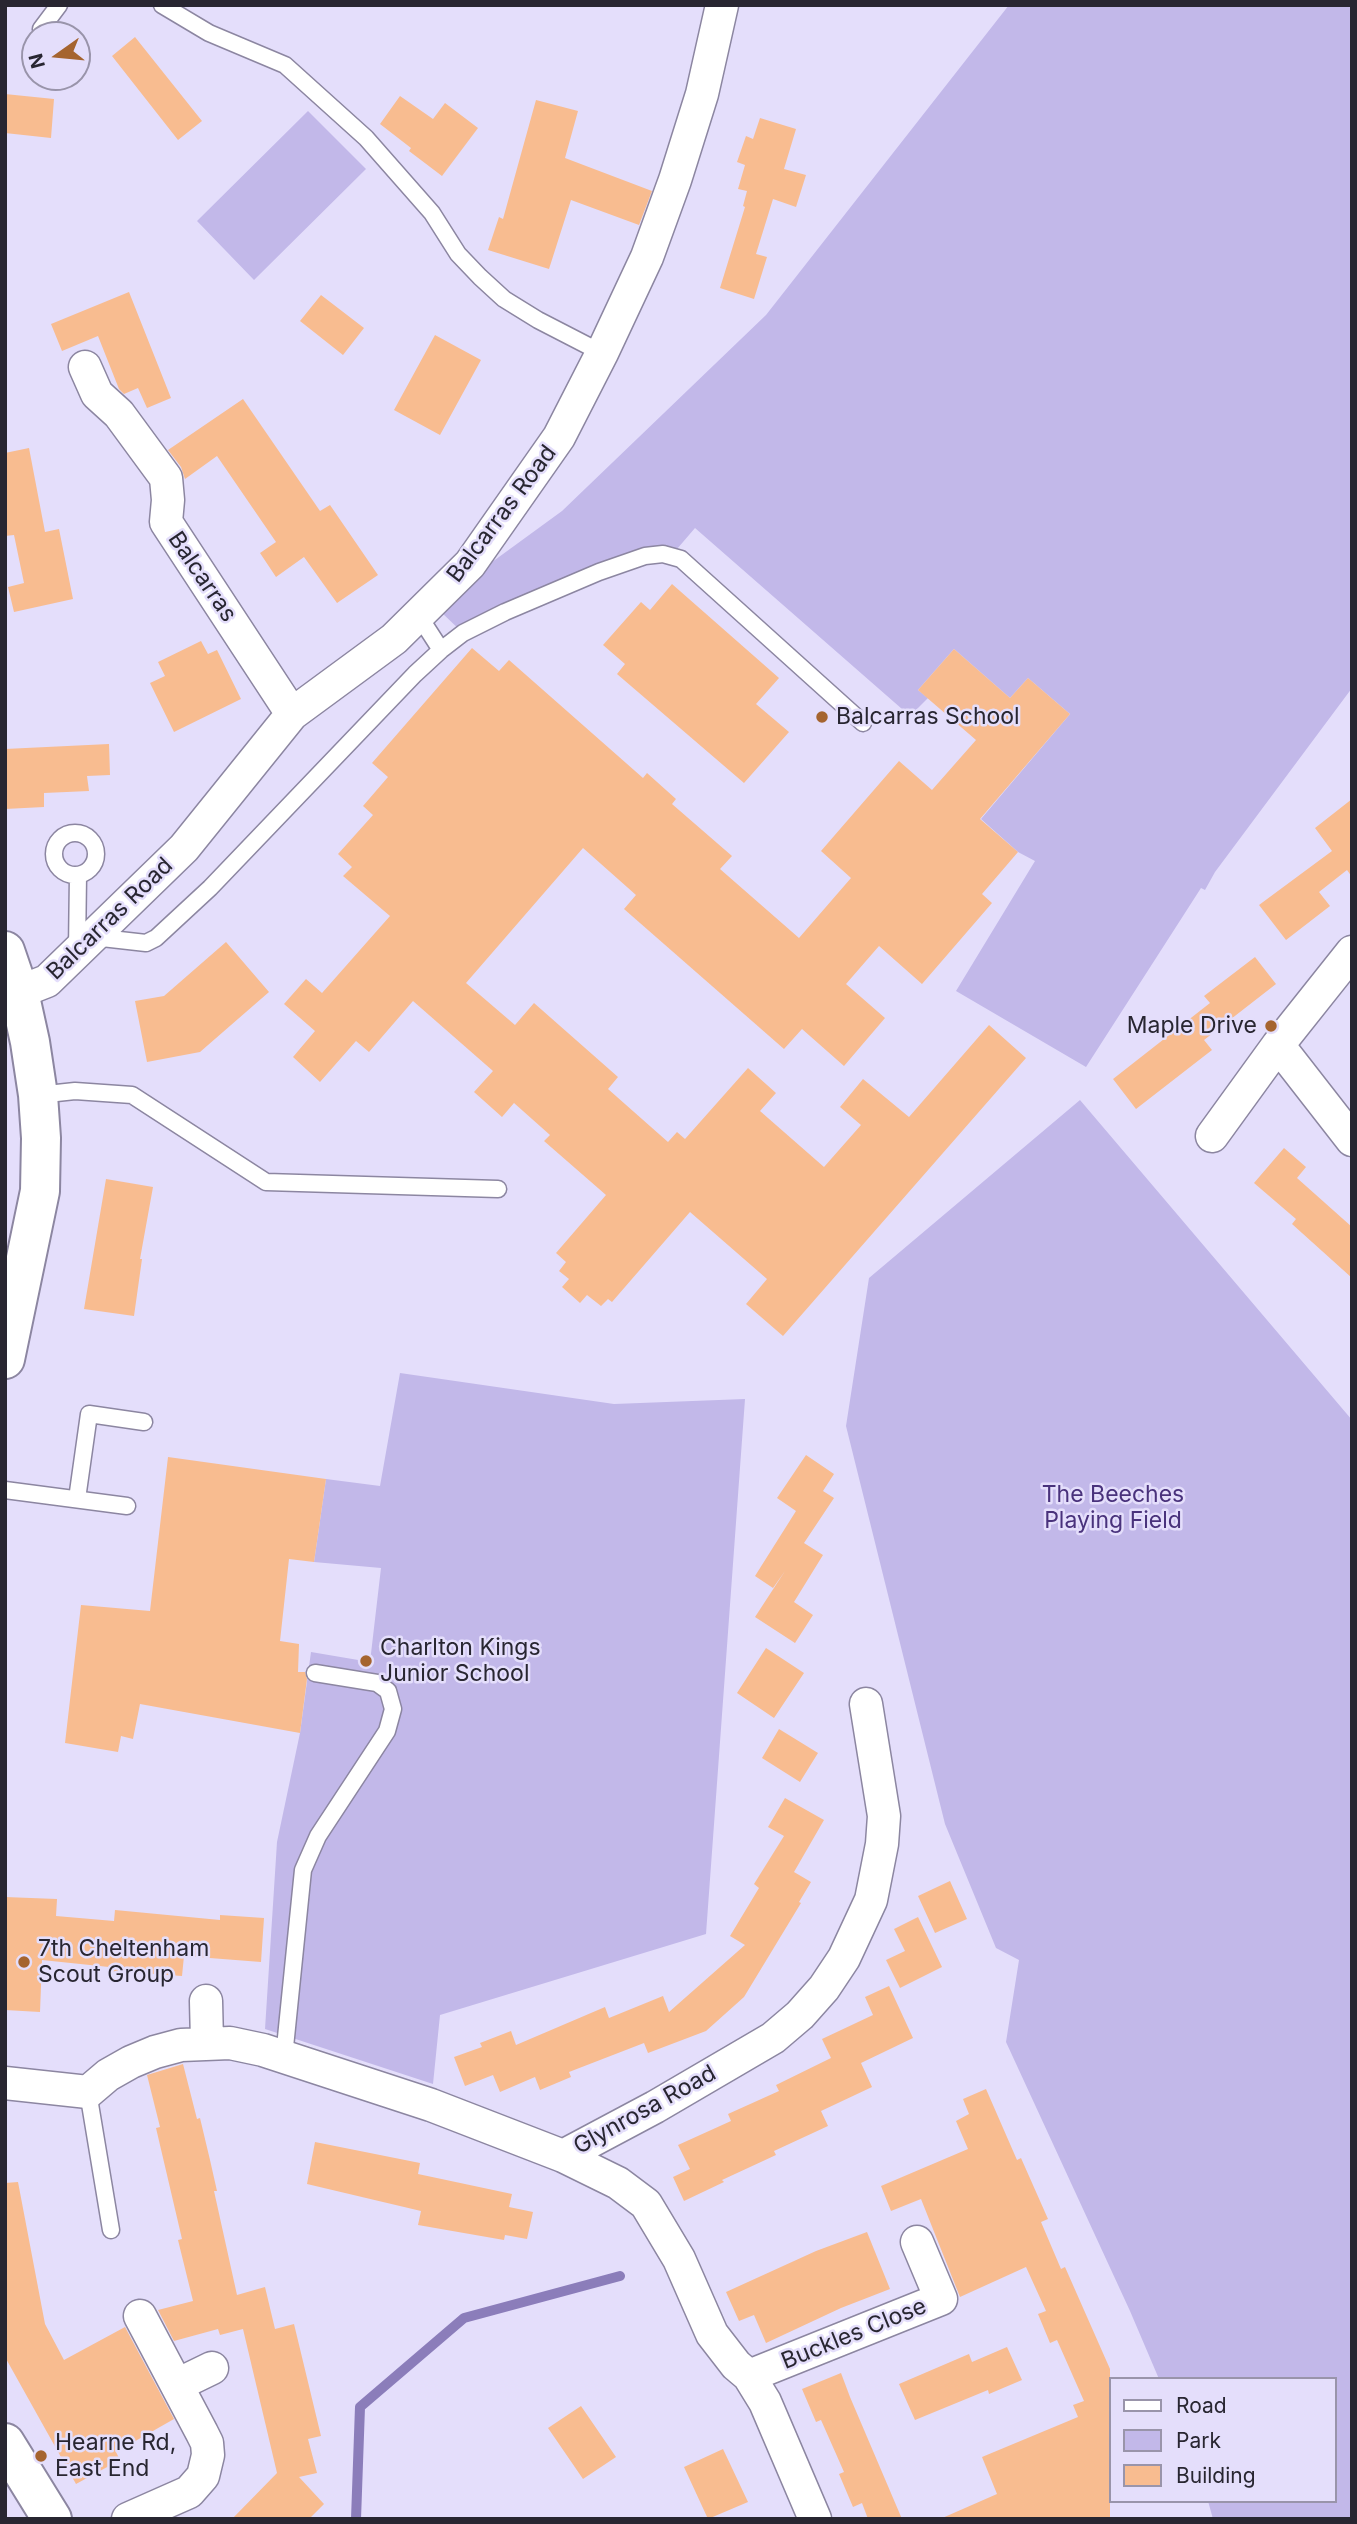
<!DOCTYPE html>
<html>
<head>
<meta charset="utf-8">
<style>
  body { margin:0 }
  #map { position:relative; width:1357px; height:2524px; overflow:hidden; background:#e4defb; font-family:Inter,sans-serif }
  canvas { display:block }
  .frame { position:absolute; inset:0; border:7px solid #282631; pointer-events:none }
  .legend { position:absolute; left:1109px; top:2377px; width:228px; height:126px; box-sizing:border-box; background:#e4defb; border:2px solid #9994aa; margin:0; padding:9px 12px; list-style:none; font-size:21px; color:#282631 }
  .legend li { display:flex; align-items:center; gap:14px; height:35px }
  .legend b { width:35px; border:2px solid #9994aa }
  .north { position:absolute; left:21px; top:21px; width:70px; height:70px; box-sizing:border-box; background:#e4defb; border:2px solid #9994aa; border-radius:50%; rotate:255deg; font-size:19px; font-weight:700; line-height:28px; text-align:center; color:#282631 }
  .north::after { content:''; display:block; margin:auto; width:24px; height:32px; background:#a5642f; clip-path:polygon(50% 0,100% 100%,50% 72%,0 100%) }
</style>
</head>
<body>
<div id="map">
<canvas width="1357" height="2524"></canvas>
<div class="frame"></div>
<ul class="legend">
<li><b style="height:9px;background:#fff"></b>Road</li>
<li><b style="height:19px;background:#c2b8e9"></b>Park</li>
<li><b style="height:19px;background:#f8bc90"></b>Building</li>
</ul>
<div class="north">N</div>
</div>
<script>
const ctx = document.querySelector('canvas').getContext('2d');
ctx.lineJoin = 'round';
function paint(path, color) { ctx.fillStyle = color; ctx.fill(path, 'evenodd'); }
const toPath = rows => new Path2D(rows.map(r => 'M' + r).join(''));
function strokePath(path, color, width, dash) { ctx.strokeStyle = color; ctx.lineWidth = width; ctx.lineCap = dash ? 'butt' : 'round'; ctx.setLineDash(dash || []); ctx.stroke(path); }
function label(font, color, halo, rows, align = 'center') {
  ctx.font = font + ' Inter,sans-serif'; ctx.lineWidth = 5; ctx.setLineDash([]); ctx.textBaseline = 'middle'; ctx.strokeStyle = halo; ctx.fillStyle = color; for (const [text, x, y, turn = 0] of rows) {
    ctx.save(); ctx.translate(x, y); ctx.rotate((+turn || 0) * Math.PI / 180); ctx.textAlign = isNaN(turn) ? turn : align; if (halo) ctx.strokeText(text, 0, 0); ctx.fillText(text, 0, 0); ctx.restore();
  }
}
const green = toPath([
  [1009,5,1352,5,1352,688,1215,872,1205,890,1201,888,1086,1067,956,991,1035,861,1018,852,981,819,1070,714,1028,678,1010,698,954,649,918,690,928,698,910,716,695,528,671,556,663,554,463,633,441,612,477,573,562,511,766,315],
  [308,111,366,169,254,280,197,221],
  [1080,1100,1352,1420,1352,2519,1213,2519,1208,2501,1334,2501,1334,2379,1159,2379,1130,2311,1006,2042,1019,1960,996,1948,945,1824,846,1426,869,1278],
  [400,1373,614,1404,745,1399,706,1934,440,2015,433,2084,265,2029,277,1842,300,1733,311,1652,370,1662,381,1568,314,1562,326,1479,380,1486]
]);
const stream = toPath([
  [356,2519,360,2407,464,2318,620,2276]
]);
const building = toPath([
  [135,37,202,121,178,140,112,56],
  [5,94,54,99,51,138,5,133],
  [400,96,433,119,445,103,478,128,442,176,409,151,411,148,380,124],
  [536,100,578,111,565,158,652,191,639,225,571,200,549,269,488,250,499,217,503,219],
  [760,118,796,129,784,169,806,175,796,207,773,199,756,254,767,257,754,299,720,288,745,207,743,206,747,191,738,189,745,165,737,162,746,136,753,139],
  [129,292,171,398,147,408,138,388,124,394,119,389,98,336,62,351,51,324],
  [321,295,364,328,343,355,300,321],
  [435,335,481,360,440,435,394,410],
  [243,399,320,511,330,505,378,575,337,603,304,557,276,577,260,553,276,542,217,456,185,479,181,467,168,450],
  [29,448,45,532,59,529,73,599,14,612,8,587,24,583,14,535,5,536,5,453],
  [672,584,779,678,756,704,789,732,744,783,617,674,625,664,603,645,641,602,650,610],
  [201,641,208,654,217,650,241,699,174,732,150,683,165,676,158,662],
  [472,648,499,671,509,660,643,778,647,773,676,799,672,804,732,856,720,869,799,938,851,878,821,851,899,761,932,790,976,740,918,690,954,649,1010,698,1028,678,1070,714,980,819,1018,852,982,894,992,903,922,984,879,946,846,984,885,1018,844,1066,802,1029,784,1049,624,909,636,895,583,848,466,983,515,1025,534,1003,618,1077,608,1089,668,1142,677,1132,685,1139,748,1068,776,1093,760,1111,824,1167,861,1125,840,1107,863,1079,909,1117,989,1025,1026,1058,783,1336,746,1304,767,1279,690,1212,612,1302,608,1299,601,1306,587,1295,580,1303,562,1287,569,1279,559,1271,566,1262,556,1253,606,1195,544,1141,550,1135,514,1103,502,1117,474,1092,493,1071,413,1001,369,1052,356,1041,320,1082,293,1057,315,1031,284,1004,306,979,322,993,390,916,343,876,352,867,338,854,373,815,363,806,388,777,372,763],
  [109,744,110,775,87,776,89,791,44,793,44,807,5,809,5,749],
  [1352,799,1352,877,1347,870,1319,892,1330,906,1286,940,1259,905,1332,851,1315,828],
  [226,942,269,992,200,1052,147,1062,135,1001,164,996],
  [1255,957,1276,984,1204,1040,1212,1050,1136,1109,1113,1079,1210,1003,1204,996],
  [1284,1148,1306,1167,1297,1178,1352,1227,1352,1278,1292,1224,1296,1219,1254,1183],
  [106,1179,153,1187,140,1259,142,1259,134,1316,84,1309],
  [806,1455,834,1474,823,1491,834,1498,804,1543,823,1555,794,1602,813,1615,795,1643,755,1617,785,1571,773,1588,755,1576,796,1511,777,1498],
  [168,1457,326,1479,314,1562,289,1559,280,1641,299,1644,298,1672,305,1672,307,1679,300,1733,140,1704,133,1739,121,1736,118,1752,65,1743,81,1605,150,1611],
  [766,1648,804,1673,774,1718,737,1693],
  [779,1729,818,1753,800,1782,762,1758],
  [785,1798,824,1820,794,1872,811,1882,799,1902,801,1903,744,1997,706,2031,648,2053,644,2043,569,2072,571,2077,540,2090,535,2077,500,2092,493,2075,465,2086,454,2057,482,2047,480,2043,511,2031,516,2045,605,2007,609,2018,663,1996,669,2012,745,1945,730,1936,759,1888,754,1884,784,1836,768,1827],
  [950,1881,967,1919,935,1933,918,1896],
  [5,1897,57,1899,56,1916,114,1921,115,1910,220,1920,220,1915,264,1918,261,1962,184,1956,182,1976,109,1971,109,1967,42,1960,40,2012,5,2010],
  [918,1917,942,1967,900,1988,886,1960,905,1951,894,1929],
  [889,1986,913,2038,861,2063,872,2087,821,2111,828,2126,774,2151,776,2155,722,2180,724,2182,684,2201,673,2177,690,2169,678,2145,731,2121,728,2114,779,2091,776,2085,831,2058,822,2039,873,2015,865,1997],
  [183,2064,197,2119,200,2118,210,2160,217,2191,214,2191,237,2295,265,2287,275,2329,294,2324,321,2436,308,2439,317,2473,299,2477,324,2504,309,2519,232,2519,277,2473,243,2329,220,2335,218,2329,174,2341,158,2310,193,2301,178,2240,182,2239,156,2128,160,2127,147,2075],
  [986,2089,1017,2160,1021,2158,1048,2219,1041,2222,1061,2269,1065,2267,1110,2369,1110,2519,940,2519,997,2494,982,2457,1078,2417,1073,2405,1084,2401,1057,2340,1050,2343,1038,2314,1046,2311,1026,2267,960,2297,921,2199,891,2211,881,2186,968,2149,956,2121,969,2114,963,2099],
  [315,2142,420,2163,418,2174,512,2194,509,2207,533,2212,527,2239,505,2235,504,2240,418,2225,421,2211,307,2184],
  [18,2182,45,2324,64,2360,125,2327,174,2419,116,2452,120,2460,76,2484,5,2357,5,2183],
  [867,2232,890,2289,841,2308,766,2343,754,2315,739,2321,726,2292,816,2251],
  [1007,2347,1022,2380,989,2394,988,2390,915,2420,899,2384,969,2354,972,2362],
  [841,2373,850,2397,902,2519,868,2519,862,2503,853,2507,839,2474,844,2472,821,2420,816,2422,802,2389],
  [581,2406,616,2457,583,2479,548,2428],
  [723,2449,748,2502,708,2519,684,2467]
]);
const service = toPath([
  [162,5,209,33,285,65,366,138,432,213,458,254,480,277,504,299,538,320,602,353],
  [41,29,59,5],
  [419,616,441,650],
  '54 854a21 21 0 1 1 42 0a21 21 0 1 1-42 0Z',
  [93,937,146,943,156,938,210,888,415,674,441,650,463,633,505,612,599,572,645,556,663,554,681,559,863,723],
  [77,950,78,875],
  [38,1095,75,1091,132,1095,266,1182,498,1189],
  [5,1490,127,1506],
  [77,1499,89,1414,144,1422],
  [284,2057,303,1870,318,1836,387,1731,393,1709,388,1691,377,1683,315,1673],
  [88,2092,111,2230]
]);
const minor = toPath([
  [85,367,97,394,119,414,166,478,168,500,166,522,292,714],
  [19,992,47,981,184,848,292,714,394,639,470,564,559,437,602,353,647,257,675,180,702,94,722,5],
  [1278,1045,1352,1140],
  [1212,1136,1278,1045,1352,952],
  [206,2001,207,2042],
  [5,2083,88,2092,108,2075,131,2062,155,2052,181,2045,230,2043,263,2050,431,2105,563,2156,655,2107,773,2038,800,2015,824,1988,844,1958,871,1900,882,1844,884,1816,866,1704],
  [563,2156,618,2183,646,2204,679,2259,712,2334,736,2365,749,2376,765,2402,815,2519],
  [749,2376,941,2299,917,2242],
  [177,2385,212,2368],
  [128,2519,189,2492,203,2476,208,2455,207,2443,202,2433,140,2316]
]);
const tertiary = toPath([
  [5,951,19,992,30,1042,38,1095,41,1138,40,1191,5,1359],
  [5,2443,52,2519]
]);
const markers = [
  [822,717,7,"#a5642f"],
  [1271,1026,7,"#a5642f"],
  [366,1661,7,"#a5642f"],
  [24,1962,7,"#a5642f"],
  [41,2456,7,"#a5642f"]
];
const streetNames = [
  ["Balcarras Road",502,514,-53],
  ["Balcarras",202,577,56],
  ["Balcarras Road",110,919,-44],
  ["Glynrosa Road",645,2110,-29],
  ["Buckles Close",854,2334,-22]
];
const poiNames = [
  ["Balcarras School",836,717],
  ["Maple Drive",1257,1026,"right"],
  ["Charlton Kings",380,1648],
  ["Junior School",380,1674],
  ["7th Cheltenham",38,1949],
  ["Scout Group",38,1975],
  ["Hearne Rd,",55,2443],
  ["East End",55,2469]
];
const parkNames = [
  ["The Beeches",1113,1495],
  ["Playing Field",1113,1521]
];
paint(green, '#c2b8e9');
strokePath(stream, '#8b7dba', 10);
paint(building, '#f8bc90');
strokePath(service, '#8c86a1', 19);
strokePath(minor, '#8c86a1', 35);
strokePath(tertiary, '#8c86a1', 42);
strokePath(service, '#fff', 16);
strokePath(minor, '#fff', 32);
strokePath(tertiary, '#fff', 38);
for (const [x, y, r, color] of markers) { const dot = new Path2D(); dot.arc(x, y, r, 0, 2 * Math.PI); ctx.fillStyle = color; ctx.fill(dot); strokePath(dot, '#e4defb', 2.5); }
label('23px', '#282631', '#e4defb', streetNames);
label('23px', '#282631', '#e4defb', poiNames, 'left');
label('23px', '#49327c', '#e4defb', parkNames);
</script>
</body>
</html>
